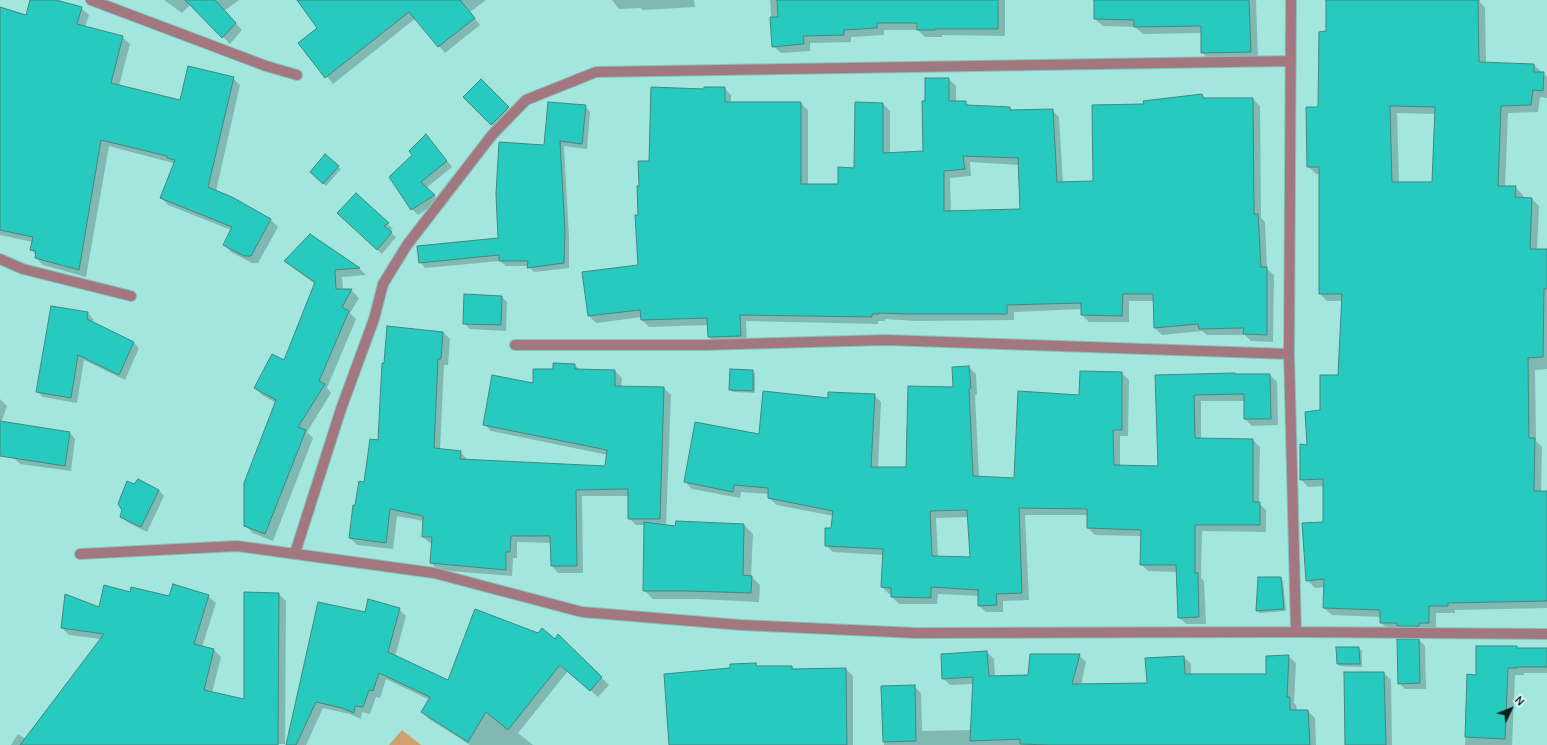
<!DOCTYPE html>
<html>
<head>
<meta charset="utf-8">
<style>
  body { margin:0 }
  #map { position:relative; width:1547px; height:745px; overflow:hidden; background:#a2e6de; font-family:Manrope,sans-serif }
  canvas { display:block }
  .north { position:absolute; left:1491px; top:689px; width:40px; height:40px; -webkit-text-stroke:3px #e4fefb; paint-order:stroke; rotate:47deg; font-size:11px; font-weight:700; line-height:16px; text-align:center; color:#052220 }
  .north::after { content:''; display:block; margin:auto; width:14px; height:18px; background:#052220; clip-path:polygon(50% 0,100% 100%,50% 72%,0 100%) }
</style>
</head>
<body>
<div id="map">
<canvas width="1547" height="745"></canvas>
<div class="north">N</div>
</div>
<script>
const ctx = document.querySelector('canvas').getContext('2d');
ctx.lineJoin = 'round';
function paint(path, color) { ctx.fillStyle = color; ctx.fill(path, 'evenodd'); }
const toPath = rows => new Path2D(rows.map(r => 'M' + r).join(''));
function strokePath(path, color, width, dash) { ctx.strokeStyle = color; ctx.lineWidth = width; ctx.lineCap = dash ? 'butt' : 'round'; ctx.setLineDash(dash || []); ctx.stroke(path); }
const green = toPath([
  [402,730,421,745,389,745]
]);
const shadow = toPath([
  [31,0,52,0,81,8,89,15,85,27,122,37,130,44,119,86,181,101,233,78,240,85,216,191,270,219,278,227,258,263,252,263,231,252,224,245,231,230,168,205,161,197,174,164,173,163,109,146,86,277,43,265,36,258,36,255,31,249,33,242,0,235,0,8,27,16],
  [164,0,239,0,224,11,242,30,230,44,191,4,182,13],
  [299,0,486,0,470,12,480,25,445,53,416,18,333,84,300,43,318,28],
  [612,0,694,0,695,7,643,10,640,8,619,9],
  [770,0,1005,0,1005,36,942,35,942,37,925,37,918,30,884,30,884,35,851,37,851,42,810,43,810,51,781,53,773,46],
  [1095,0,1256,0,1258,58,1209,60,1202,52,1202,33,1143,34,1135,27,1103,26,1095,19],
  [1327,0,1480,0,1480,2,1485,8,1486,63,1534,65,1547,77,1547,98,1540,97,1538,112,1508,113,1505,187,1515,187,1523,195,1523,199,1532,199,1539,206,1537,250,1547,251,1547,369,1535,370,1536,441,1542,447,1541,492,1547,492,1547,608,1455,610,1455,613,1436,613,1436,630,1388,630,1381,622,1381,617,1332,615,1324,608,1325,587,1315,588,1307,580,1324,522,1324,486,1308,487,1301,479,1308,446,1321,411,1339,376,1342,301,1327,301,1320,294,1320,174,1316,174,1308,166,1319,108,1327,32],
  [1397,113,1435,114,1433,183,1399,183],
  [949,79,956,86,956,102,965,102,969,106,1010,108,1013,111,1052,110,1059,117,1063,183,1094,182,1145,105,1202,95,1206,99,1253,99,1260,106,1261,218,1265,222,1267,269,1274,275,1273,342,1251,341,1245,335,1207,335,1202,331,1162,335,1155,328,1154,301,1129,301,1129,322,1089,322,1082,315,1082,309,1014,312,1014,320,916,321,885,319,885,321,878,321,878,324,746,321,747,342,716,344,709,337,708,325,649,327,642,320,642,317,596,323,589,316,584,273,639,266,640,187,650,162,705,90,724,88,731,95,731,103,801,103,808,110,808,185,839,185,855,169,856,103,883,104,890,111,890,153,924,152,927,102],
  [970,162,1020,165,1021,210,951,212,950,178,971,176],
  [481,81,514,114,497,130,464,97],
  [585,106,590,112,587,149,564,146,569,237,569,268,534,272,528,266,506,266,500,261,425,268,420,262,500,239,545,146],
  [426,135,452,167,426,188,440,201,418,215,412,209],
  [338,167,341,169,326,186,313,174],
  [356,194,393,229,389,231,396,237,382,254,343,218],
  [310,235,360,269,366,275,342,277,343,290,351,290,359,298,350,313,356,319,327,388,331,393,307,432,313,438,273,541,253,533,245,525,276,403,262,395,255,388,284,362,315,284,293,268,285,261],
  [502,297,507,302,506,331,470,329,464,323],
  [88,313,93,319,93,323,134,343,139,348,125,380,84,360,77,403,43,397,37,391],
  [388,327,443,332,450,339,448,365,444,365,440,449,460,452,467,459,467,460,606,467,608,455,491,431,484,424,554,370,575,365,580,370,615,371,622,378,621,387,664,388,671,395,666,526,676,527,677,522,744,525,753,534,751,576,760,585,759,602,698,599,653,599,644,590,645,525,636,525,629,518,629,496,582,496,583,573,558,573,552,566,551,543,517,542,517,558,513,558,512,576,438,570,431,563,432,543,430,543,423,537,424,521,397,516,393,549,357,545,350,538,356,507,379,441],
  [969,367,976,374,977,395,975,395,979,477,1015,479,1080,396,1122,373,1129,380,1128,436,1120,436,1120,466,1159,467,1156,376,1270,375,1277,382,1278,425,1252,426,1245,419,1245,401,1201,401,1201,439,1253,440,1260,447,1259,503,1266,510,1266,532,1202,531,1201,578,1204,581,1206,624,1186,624,1179,617,1177,572,1148,571,1141,564,1141,536,1095,535,1088,528,1088,515,1025,515,1029,600,1003,601,1003,612,986,612,979,606,979,596,938,594,937,604,899,604,892,597,892,594,889,594,882,587,884,555,833,552,826,545,832,530,834,516,777,505,769,498,769,494,741,492,740,498,692,489,685,482,760,435,829,399,874,395,881,402,878,468,907,468,954,388],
  [968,517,972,558,938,557,936,518],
  [753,371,755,374,755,393,733,392,730,390],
  [0,399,7,406,0,426],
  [70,433,75,439,71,471,20,464,14,458],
  [159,490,164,496,147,532,127,522,121,516],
  [1280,578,1283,581,1286,611,1260,613,1257,610],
  [131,593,170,597,208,596,216,603,202,647,214,650,221,657,212,693,245,701,279,594,286,601,285,744,11,745,18,734,26,739,101,639,69,635,62,628],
  [399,609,406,616,395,657,449,682,555,640,558,636,609,685,598,697,568,671,518,733,533,745,470,745,429,719,422,712,430,700,386,679,380,698,376,697,370,714,362,712,361,719,350,714,323,708,306,745,287,745,365,614],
  [1419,640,1425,646,1426,689,1405,689,1399,683],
  [1517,647,1519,649,1547,650,1547,673,1524,673,1524,675,1515,675,1512,745,1465,745,1468,675,1477,676],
  [1359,648,1362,651,1362,667,1340,666,1338,664],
  [987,652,994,659,995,677,1029,676,1079,655,1086,662,1081,685,1148,684,1184,657,1191,664,1191,675,1267,675,1288,656,1296,663,1294,703,1296,705,1297,711,1308,711,1315,718,1316,745,1325,745,884,745,882,687,914,686,921,693,922,731,972,730,973,684,950,685,943,678],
  [756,664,758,667,792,667,795,670,846,669,853,676,853,745,670,745,731,668],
  [1345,673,1384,673,1391,680,1392,745,1346,745]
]);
const building = toPath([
  [30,0,56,0,82,7,77,24,123,36,111,83,180,100,188,66,234,77,208,187,232,197,271,219,251,256,244,256,223,245,232,227,160,198,175,160,167,158,167,156,101,140,79,270,35,258,36,251,30,250,33,237,0,230,0,7,26,15,30,0],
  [185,0,215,0,236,23,222,38,185,0],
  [297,0,460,0,475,18,438,47,409,12,325,78,298,43,317,28,297,0],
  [777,0,998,0,998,29,935,29,935,30,917,30,917,23,877,23,877,28,844,30,844,35,803,36,804,44,772,47,770,17,778,17,777,0],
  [1094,0,1249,0,1251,52,1201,53,1201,26,1134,27,1134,20,1094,19,1094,0],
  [1326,0,1478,0,1479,62,1534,64,1534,72,1544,72,1543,91,1533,90,1531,105,1501,106,1498,186,1516,186,1515,197,1532,198,1530,249,1547,249,1547,289,1544,289,1543,357,1528,358,1529,438,1535,438,1534,491,1547,491,1547,601,1448,603,1448,606,1429,606,1429,623,1419,623,1419,626,1397,626,1397,623,1380,623,1380,610,1323,608,1324,579,1306,581,1302,523,1323,522,1323,479,1300,480,1300,444,1307,445,1305,412,1320,410,1320,375,1338,375,1342,294,1319,294,1319,167,1307,167,1306,107,1318,107,1319,32,1326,31,1326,0],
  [1390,106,1435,107,1432,182,1392,182,1390,106],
  [925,78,949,78,949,101,966,101,966,105,1010,107,1010,110,1053,109,1057,182,1093,181,1092,105,1144,104,1143,101,1202,94,1203,98,1253,98,1254,214,1258,214,1261,267,1267,267,1267,335,1243,334,1244,328,1199,329,1198,324,1154,328,1153,294,1123,294,1122,316,1081,315,1081,303,1007,305,1007,314,909,314,879,313,879,314,872,314,872,317,740,315,741,336,708,337,707,318,641,320,640,310,588,316,582,272,638,265,635,215,638,215,637,186,639,186,638,161,649,161,651,87,704,89,704,87,725,87,725,102,801,102,801,184,838,184,838,167,854,168,855,102,883,103,883,153,923,151,922,101,925,101,925,78],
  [963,156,1018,158,1020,209,944,211,944,171,965,169,963,156],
  [481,79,509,107,491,125,463,97,481,79],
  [548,102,586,105,582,144,560,141,565,231,564,263,527,268,528,261,499,261,499,255,419,263,417,246,498,238,496,194,499,142,544,145,548,102],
  [426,134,447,161,421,182,435,195,411,210,389,177,412,155,409,151,426,134],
  [325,154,339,166,323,184,310,172,325,154],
  [356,193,389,223,384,226,392,232,377,250,337,213,356,193],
  [310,234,360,268,335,270,336,289,352,289,342,307,349,311,319,381,325,384,298,427,306,430,265,534,244,526,244,483,276,400,254,388,272,354,284,360,315,282,284,261,310,234],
  [464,294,502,296,501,325,463,324,464,294],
  [51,306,88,312,87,319,134,342,119,375,78,355,71,398,36,392,51,306],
  [387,326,443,332,441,359,438,359,434,448,461,451,460,459,605,466,607,450,483,425,492,375,533,383,533,369,553,369,553,363,575,364,575,369,615,370,615,386,664,387,660,519,628,519,628,489,576,490,577,566,551,566,550,536,511,536,510,552,506,552,506,570,430,563,432,537,422,537,423,516,390,509,386,543,349,538,353,505,355,505,359,481,364,482,370,439,378,440,382,363,384,363,387,326],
  [969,366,971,388,969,389,973,476,1014,478,1018,391,1079,395,1080,371,1122,372,1122,430,1113,430,1114,465,1158,466,1155,375,1235,373,1235,374,1270,374,1271,419,1244,419,1244,394,1194,395,1195,438,1253,439,1253,502,1260,502,1260,525,1195,525,1195,573,1198,573,1199,617,1178,618,1176,565,1140,565,1141,530,1087,528,1087,509,1019,508,1022,593,996,594,997,605,978,606,978,590,931,587,931,598,891,597,891,588,881,587,883,549,825,546,825,528,831,528,833,511,768,498,768,488,734,485,733,492,684,482,695,422,759,434,763,391,828,398,828,392,875,394,871,467,906,467,908,386,953,387,952,367,969,366],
  [967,510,970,557,932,556,930,511,967,510],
  [730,369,753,370,753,391,729,390,730,369],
  [0,421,70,432,65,466,0,456,0,421],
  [138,479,159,490,141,527,120,517,122,510,118,504,127,481,134,484,138,479],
  [676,521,744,524,743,575,752,576,751,593,688,591,643,591,644,522,675,526,676,521],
  [1258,577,1281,577,1284,609,1256,611,1258,577],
  [173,584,209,595,194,644,214,649,204,690,244,699,244,592,279,593,278,745,20,745,104,634,61,628,65,594,99,607,104,585,130,592,131,587,169,596,173,584],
  [368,599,400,608,388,652,448,680,475,609,538,633,542,628,555,639,558,634,602,677,590,691,560,665,508,730,486,712,468,742,421,712,430,697,379,673,373,691,369,690,363,707,355,706,354,713,342,708,316,702,296,745,286,745,318,602,365,612,368,599],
  [1397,639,1419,639,1420,683,1398,684,1397,639],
  [1476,646,1517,646,1517,648,1547,648,1547,667,1517,667,1517,668,1508,668,1505,739,1465,737,1467,674,1476,675,1476,646],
  [1336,647,1359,647,1360,664,1337,664,1336,647],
  [987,651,989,676,1028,675,1030,654,1080,654,1072,684,1147,683,1145,658,1184,656,1185,674,1266,674,1266,656,1289,655,1287,697,1290,697,1290,710,1308,710,1310,745,1049,745,1020,744,1020,739,970,741,973,677,942,679,941,654,987,651],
  [756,663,756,666,792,666,792,669,846,668,847,745,669,745,664,674,730,668,730,664,756,663],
  [1344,672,1384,672,1386,745,1345,745,1344,672],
  [915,685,916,741,883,742,881,686,915,685]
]);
const minor = toPath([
  [91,0,266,66,297,75],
  [1291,0,1289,354,1296,632],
  [0,259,23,269,131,296],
  [515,345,703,345,886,340,1289,354],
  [295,553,341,409,374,319,383,284,407,245,492,135,526,100,596,72,1290,61],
  [80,554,237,546,434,573,582,612,741,625,916,633,1296,632,1547,634]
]);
paint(green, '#cfa06f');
paint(shadow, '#0003');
paint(building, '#26cabe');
strokePath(building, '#448781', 1);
strokePath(minor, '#86c3bc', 12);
strokePath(minor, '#a3777f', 10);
</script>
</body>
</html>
